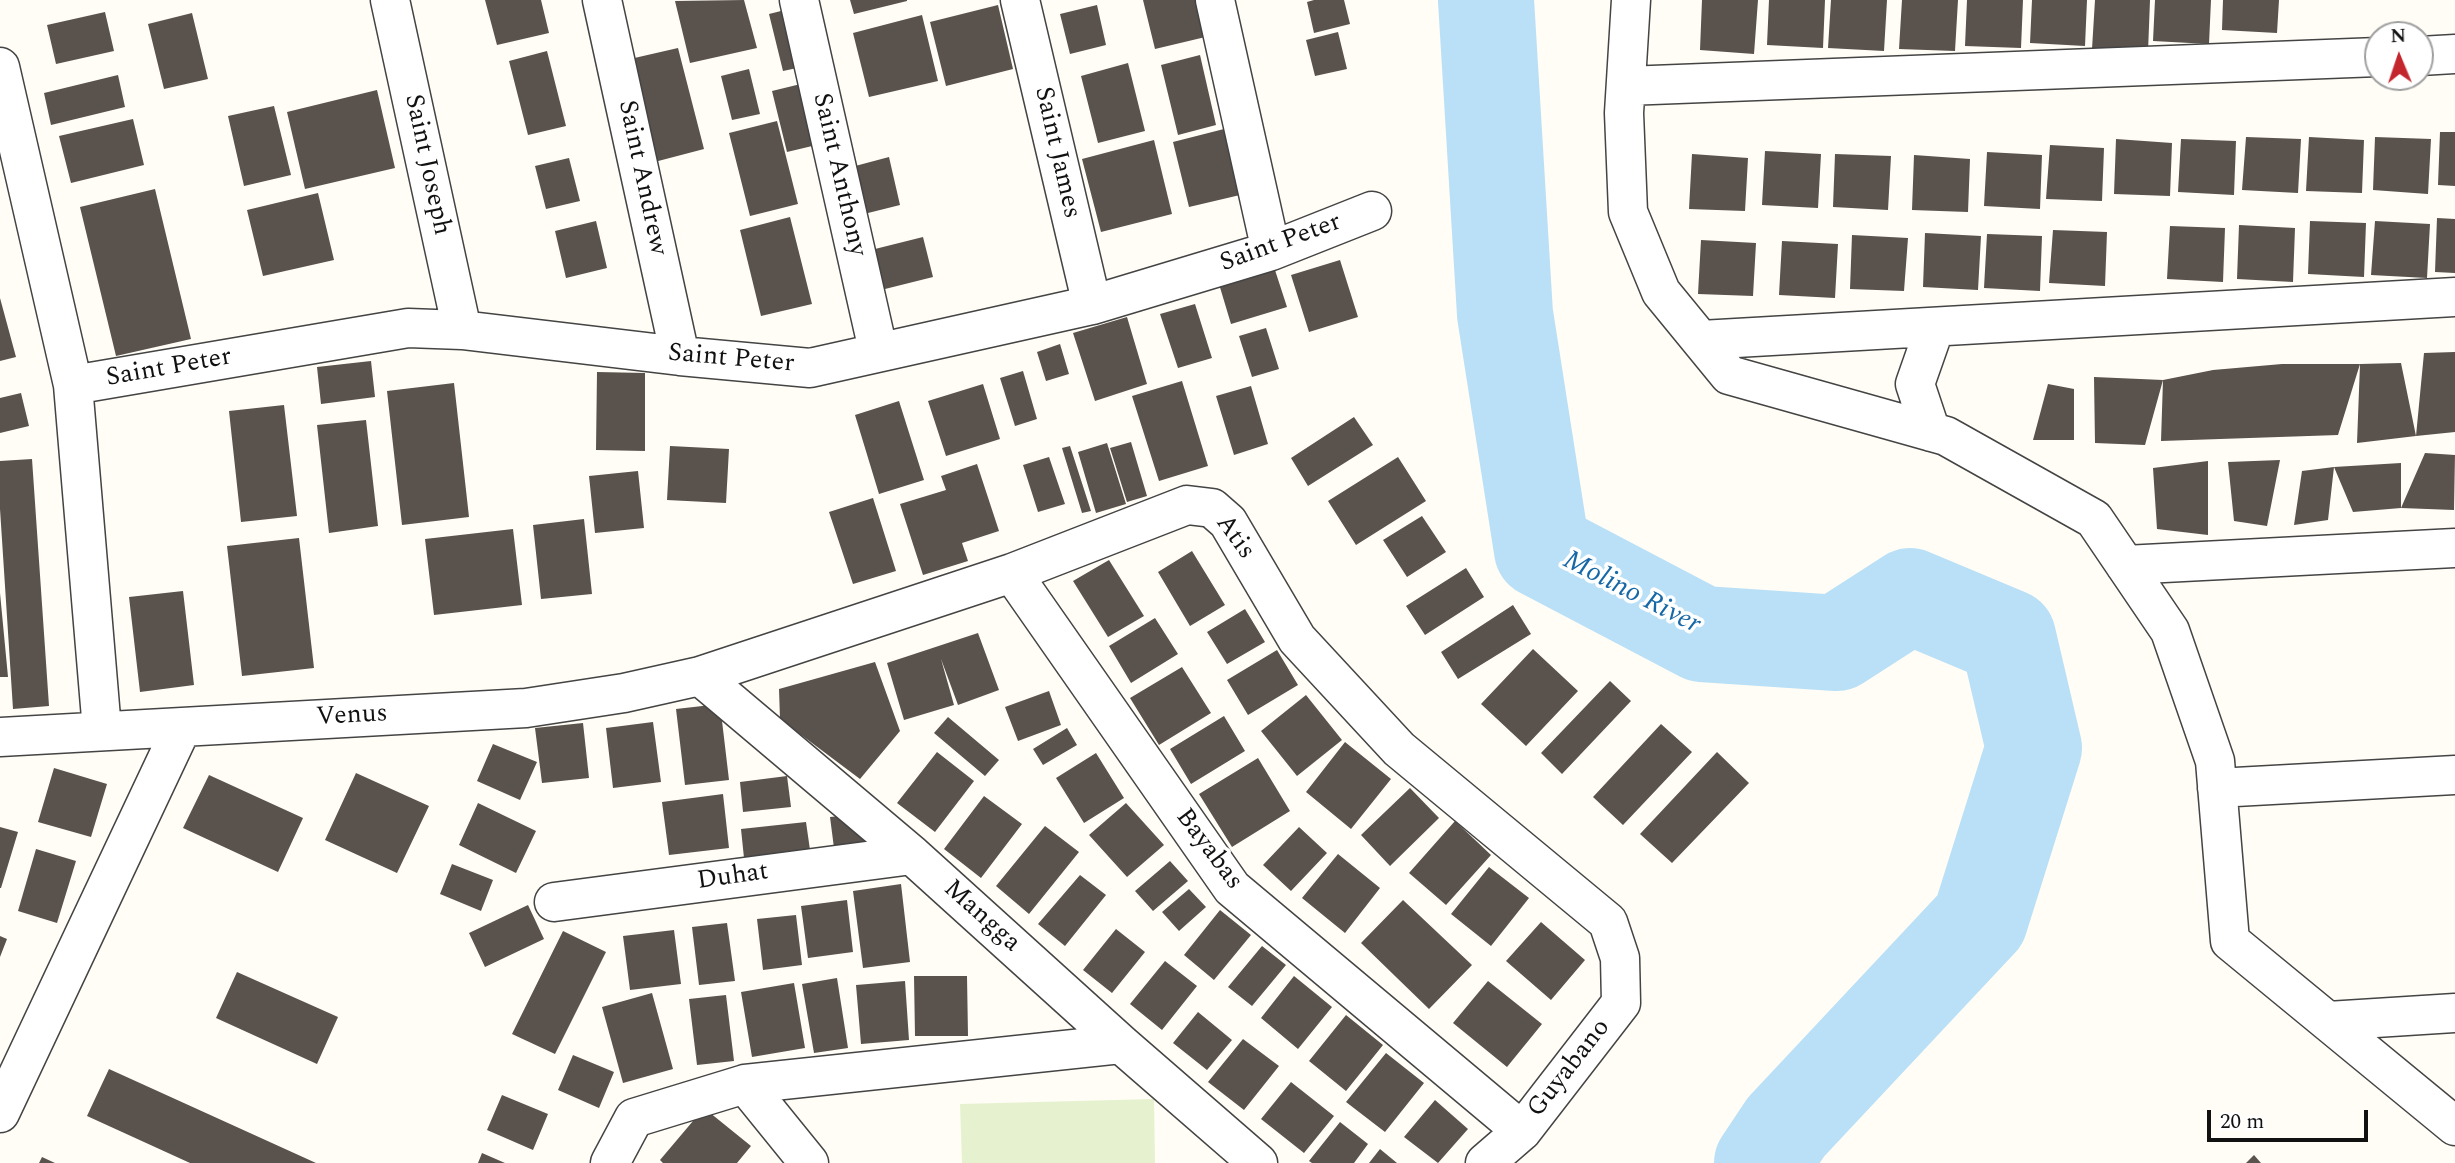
<!DOCTYPE html>
<html>
<head>
<meta charset="utf-8">
<style>
  body { margin:0 }
  #map { position:relative; width:2455px; height:1163px; overflow:hidden; background:#fffdf5; font-family:Spectral,serif }
  canvas { display:block }
  .north { position:absolute; left:2364px; top:21px; width:70px; height:70px; box-sizing:border-box; background:#fff; border:2px solid #a0a0a0; border-radius:50%; rotate:358deg; font-size:19px; font-weight:700; line-height:28px; text-align:center; color:#111 }
  .north::after { content:''; display:block; margin:auto; width:24px; height:32px; background:#c4262e; clip-path:polygon(50% 0,100% 100%,50% 72%,0 100%) }
  .scale { position:absolute; left:2207px; top:1110px; width:161px; height:32px; box-sizing:border-box; border:4px solid #111; border-top:0; padding-left:9px; font-size:21px; line-height:24px; white-space:nowrap; color:#111; -webkit-text-stroke:5px #fff; paint-order:stroke }
</style>
</head>
<body>
<div id="map">
<canvas width="2455" height="1163"></canvas>
<div class="north">N</div>
<div class="scale">20 m</div>
</div>
<script>
const ctx = document.querySelector('canvas').getContext('2d');
ctx.lineJoin = 'round';
function paint(path, color) { ctx.fillStyle = color; ctx.fill(path, 'evenodd'); }
const toPath = rows => new Path2D(rows.map(r => 'M' + r).join(''));
function strokePath(path, color, width, dash) { ctx.strokeStyle = color; ctx.lineWidth = width; ctx.lineCap = dash ? 'butt' : 'round'; ctx.setLineDash(dash || []); ctx.stroke(path); }
function label(font, color, halo, rows, align = 'center') {
  ctx.font = font + ' Spectral,serif'; ctx.lineWidth = 7; ctx.setLineDash([]); ctx.textBaseline = 'middle'; ctx.strokeStyle = halo; ctx.fillStyle = color; for (const [text, x, y, turn = 0] of rows) {
    ctx.save(); ctx.translate(x, y); ctx.rotate((+turn || 0) * Math.PI / 180); ctx.textAlign = isNaN(turn) ? turn : align; if (halo) ctx.strokeText(text, 0, 0); ctx.fillText(text, 0, 0); ctx.restore();
  }
}
const pitch = toPath([
  [1154,1099,1155,1163,962,1163,960,1104]
]);
const river = toPath([
  [1486,0,1505,314,1542,550,1702,634,1837,643,1910,596,2008,637,2034,748,1980,920,1786,1127,1762,1163]
]);
const building = toPath([
  [485,0,541,0,549,33,497,45],
  [744,0,757,48,690,63,675,1],
  [850,0,907,0,907,1,854,14],
  [1143,0,1210,0,1218,34,1155,49],
  [1314,0,1344,0,1350,24,1314,33,1307,2],
  [1702,0,1758,0,1754,54,1700,50],
  [1769,0,1825,0,1823,48,1767,45],
  [1831,0,1887,0,1884,51,1828,48],
  [1902,0,1958,0,1955,51,1899,49],
  [1967,0,2023,0,2021,48,1965,46],
  [2032,0,2087,0,2085,46,2030,43],
  [2095,0,2150,0,2148,52,2092,49],
  [2155,0,2211,0,2209,44,2153,41],
  [2223,0,2279,0,2277,33,2222,30],
  [998,5,1013,69,946,86,930,22],
  [1097,5,1106,45,1070,54,1060,14],
  [797,7,811,65,783,71,769,14],
  [105,12,114,51,56,64,47,25],
  [192,13,208,79,164,89,148,24],
  [922,15,938,81,869,97,853,33],
  [1338,32,1347,69,1315,76,1306,40],
  [678,48,704,149,643,165,617,62],
  [547,51,566,126,528,135,509,61],
  [1200,55,1216,125,1178,135,1161,65],
  [1128,63,1145,131,1098,143,1081,76],
  [749,69,760,114,732,120,721,76],
  [118,75,125,107,51,125,44,93],
  [813,81,829,142,787,152,772,91],
  [377,90,395,168,305,189,287,112],
  [274,106,291,175,244,186,228,116],
  [133,119,144,165,71,183,59,136],
  [777,121,798,204,750,216,729,133],
  [1224,129,1240,195,1189,207,1173,142],
  [2440,132,2455,132,2455,186,2438,185],
  [2246,137,2301,139,2298,193,2242,190],
  [2309,137,2364,140,2362,193,2306,191],
  [2375,137,2431,139,2428,194,2373,190],
  [2116,139,2172,143,2170,196,2114,194],
  [2181,139,2236,141,2234,195,2178,192],
  [1154,140,1172,214,1101,232,1082,159],
  [2050,145,2104,148,2102,201,2046,199],
  [1765,151,1821,154,1818,208,1762,205],
  [1987,152,2042,155,2040,209,1984,206],
  [1692,154,1748,158,1745,211,1689,209],
  [1835,154,1891,156,1888,210,1833,207],
  [1914,155,1970,159,1968,212,1912,210],
  [889,157,900,205,856,216,844,169],
  [569,158,580,201,546,209,535,166],
  [155,189,191,339,116,356,80,207],
  [318,193,334,260,263,276,247,210],
  [790,217,812,304,761,316,740,230],
  [2437,218,2455,219,2455,273,2435,272],
  [596,221,607,268,566,278,555,231],
  [2310,221,2366,223,2364,277,2308,274],
  [2375,221,2430,224,2427,278,2371,275],
  [2239,225,2295,228,2293,282,2237,279],
  [2170,226,2225,228,2223,282,2167,279],
  [2053,230,2107,232,2105,286,2049,283],
  [1925,233,1981,236,1978,290,1923,287],
  [1987,234,2042,236,2040,291,1984,288],
  [1852,235,1908,238,1904,291,1850,289],
  [923,237,933,277,881,290,871,250],
  [1701,240,1756,243,1753,296,1698,294],
  [1782,241,1838,244,1835,298,1779,295],
  [1340,260,1358,317,1309,332,1291,275],
  [1274,267,1287,307,1231,324,1219,284],
  [0,298,16,357,0,361],
  [1195,304,1212,358,1178,368,1160,314],
  [1127,317,1147,384,1095,401,1073,333],
  [1266,328,1279,369,1252,377,1239,336],
  [1060,344,1069,374,1046,381,1037,352],
  [2455,352,2455,432,2416,436,2424,353],
  [371,361,375,397,321,404,317,367],
  [2401,363,2416,436,2357,443,2360,364],
  [2282,364,2360,364,2338,435,2161,441,2163,380,2145,445,2095,443,2094,377,2163,380,2213,370],
  [1023,371,1037,419,1015,426,1000,378],
  [597,372,645,373,645,451,596,450],
  [1182,381,1208,466,1159,481,1132,396],
  [454,383,469,517,402,525,387,391],
  [983,384,1000,439,946,456,928,401],
  [2048,384,2074,389,2074,440,2033,440],
  [1251,386,1268,444,1234,455,1216,396],
  [21,393,29,426,0,433,0,398],
  [899,401,924,480,879,494,855,415],
  [284,405,297,516,241,522,229,411],
  [1354,417,1373,445,1308,486,1291,458],
  [366,420,378,526,329,533,317,425],
  [1131,442,1147,496,1127,502,1110,448],
  [1107,443,1126,504,1096,513,1078,452],
  [670,446,729,449,726,503,667,500],
  [1070,446,1091,511,1082,513,1062,448],
  [2425,453,2455,455,2454,510,2401,508],
  [1049,457,1065,504,1038,512,1023,465],
  [1398,457,1426,501,1356,545,1328,501],
  [32,459,49,706,13,709,0,509,0,461],
  [2280,460,2267,526,2234,521,2228,462],
  [2208,461,2208,535,2157,529,2153,468],
  [2401,463,2401,508,2353,512,2334,467],
  [977,464,999,531,962,543,968,561,923,575,900,504,946,490,941,476],
  [2334,467,2328,520,2294,525,2302,471],
  [638,471,644,528,595,533,589,476],
  [873,498,896,571,853,584,829,512],
  [1422,516,1446,552,1407,577,1383,540],
  [584,519,592,594,541,599,533,525],
  [513,529,522,605,434,615,425,539],
  [299,538,314,668,242,676,227,546],
  [1192,551,1225,605,1190,626,1158,572],
  [1109,560,1144,616,1108,637,1073,581],
  [1466,568,1484,597,1425,635,1406,606],
  [183,591,194,685,140,692,129,597],
  [0,593,8,677,0,677],
  [1513,605,1531,634,1458,679,1441,652],
  [1245,609,1265,642,1227,664,1207,632],
  [1155,618,1178,654,1131,683,1109,646],
  [978,633,999,690,958,705,941,659,954,705,904,720,887,663],
  [1533,649,1578,691,1526,746,1481,704],
  [1277,650,1298,685,1248,715,1227,680],
  [875,662,900,731,860,779,780,719,779,689],
  [1182,667,1211,713,1159,745,1130,698],
  [1610,681,1631,701,1562,774,1541,753],
  [1049,691,1061,725,1018,741,1005,707],
  [1306,695,1342,740,1297,776,1261,731],
  [720,704,729,780,685,785,676,709],
  [1224,716,1245,751,1191,784,1170,749],
  [948,717,999,760,985,776,934,733],
  [653,722,661,782,613,788,606,728],
  [583,723,589,778,542,783,535,728],
  [1661,724,1692,752,1623,825,1593,797],
  [1067,728,1077,745,1043,765,1033,749],
  [1345,742,1391,779,1351,829,1306,792],
  [493,744,537,762,520,800,477,781],
  [937,752,974,781,935,832,897,803],
  [1717,752,1749,783,1672,863,1640,834],
  [1096,753,1124,798,1084,823,1056,778],
  [1258,758,1290,811,1232,847,1199,794],
  [54,768,107,784,91,837,38,822],
  [356,773,429,806,397,873,325,840],
  [209,775,303,818,278,872,183,828],
  [787,776,791,807,743,812,740,782],
  [1410,788,1439,818,1390,866,1361,835],
  [723,794,729,848,669,855,662,802],
  [984,796,1022,824,981,878,944,849],
  [478,803,536,831,516,873,459,845],
  [1126,803,1164,845,1127,877,1089,835],
  [862,814,867,844,834,848,830,817],
  [1455,821,1491,855,1446,905,1409,873],
  [806,822,810,850,744,858,741,829],
  [1045,826,1079,852,1029,914,996,886],
  [0,827,18,832,1,888,0,888],
  [1299,827,1327,853,1291,891,1263,865],
  [36,849,76,861,57,923,18,911],
  [1338,854,1380,888,1345,933,1302,898],
  [1170,861,1188,881,1153,911,1135,891],
  [452,864,493,880,481,911,440,894],
  [1489,867,1529,898,1491,946,1451,914],
  [1080,875,1106,895,1065,946,1038,924],
  [901,884,910,962,863,968,853,891],
  [1189,889,1206,907,1179,931,1162,912],
  [847,900,853,952,808,958,801,906],
  [1403,900,1472,965,1429,1009,1361,943],
  [528,905,544,939,485,967,469,933],
  [1220,910,1251,935,1214,980,1184,955],
  [796,915,802,965,763,970,757,919],
  [1541,922,1585,960,1551,1000,1506,961],
  [727,923,735,981,699,985,692,927],
  [1116,929,1145,952,1112,993,1083,970],
  [674,930,681,984,630,990,623,936],
  [563,931,606,952,555,1054,512,1034],
  [0,936,7,939,0,957],
  [1262,946,1286,965,1252,1006,1228,987],
  [1165,961,1197,986,1162,1030,1130,1004],
  [237,972,338,1017,317,1064,216,1018],
  [914,976,967,976,968,1036,915,1036],
  [1294,976,1332,1007,1298,1049,1261,1018],
  [837,978,848,1048,814,1053,802,984],
  [905,981,909,1040,861,1044,856,985],
  [1488,981,1542,1024,1507,1067,1453,1023],
  [794,983,805,1048,752,1057,741,992],
  [652,993,673,1069,623,1083,602,1007],
  [726,995,734,1061,697,1065,689,999],
  [1198,1012,1232,1040,1207,1070,1173,1043],
  [1346,1015,1383,1045,1346,1091,1309,1061],
  [1243,1039,1279,1066,1244,1110,1208,1082],
  [1386,1053,1424,1083,1385,1132,1346,1102],
  [573,1055,614,1072,599,1108,558,1090],
  [109,1069,316,1163,190,1163,87,1116],
  [1291,1082,1334,1116,1304,1153,1261,1119],
  [502,1095,548,1114,533,1150,487,1130],
  [1435,1100,1468,1129,1438,1163,1404,1137],
  [704,1108,751,1146,737,1163,663,1163,660,1160],
  [1340,1122,1368,1144,1354,1163,1312,1163,1309,1161],
  [1380,1149,1397,1163,1369,1163],
  [482,1153,505,1163,478,1163],
  [2254,1155,2261,1163,2246,1163],
  [42,1157,55,1163,39,1163]
]);
const street = toPath([
  [390,0,462,330],
  [602,0,680,356],
  [799,0,878,350],
  [1020,0,1092,305],
  [1215,0,1271,251],
  [1631,0,1624,113,1628,212,1661,292,1729,375,1946,436,2094,519,2170,631,2215,761,2230,941,2455,1126],
  [2420,56,2455,54],
  [0,67,73,385,102,730],
  [1626,86,2378,57],
  [1701,340,2455,297],
  [73,385,408,328,462,330,680,356,810,368,1092,305,1271,251,1372,211],
  [1931,432,1915,384,1935,327],
  [2125,565,2455,548],
  [1012,573,1232,888,1522,1131],
  [700,676,912,855,1121,1044,1258,1163],
  [0,737,526,708,624,693,700,676,1012,573,1187,505,1212,508,1228,522,1297,639,1399,749,1608,922,1620,958,1621,1003,1522,1131,1485,1163],
  [2217,788,2455,775],
  [554,902,912,855],
  [2328,1021,2455,1013],
  [745,1084,809,1163],
  [0,1113,182,727],
  [610,1163,634,1118,745,1084,1121,1044]
]);
const streetNames = [
  ["Saint James",1056,153,77],
  ["Saint Joseph",426,165,78],
  ["Saint Anthony",838,175,77],
  ["Saint Andrew",641,178,78],
  ["Saint Peter",1281,244,-20],
  ["Saint Peter",731,360,5],
  ["Saint Peter",169,369,-10],
  ["Atis",1234,538,54],
  ["Venus",352,717,-3],
  ["Bayabas",1208,850,53],
  ["Duhat",733,878,-8],
  ["Mangga",981,917,42],
  ["Guyabano",1570,1069,-52]
];
const waterNames = [
  ["Molino River",1631,594,27]
];
paint(pitch, '#e6f2cf');
strokePath(river, '#b9e0f7', 96);
paint(building, '#5a524d');
strokePath(street, '#444', 41);
strokePath(street, '#fff', 38);
label('26px', '#111', '#fff', streetNames);
label('italic 28px', '#1768a6', '#fff', waterNames);
</script>
</body>
</html>
